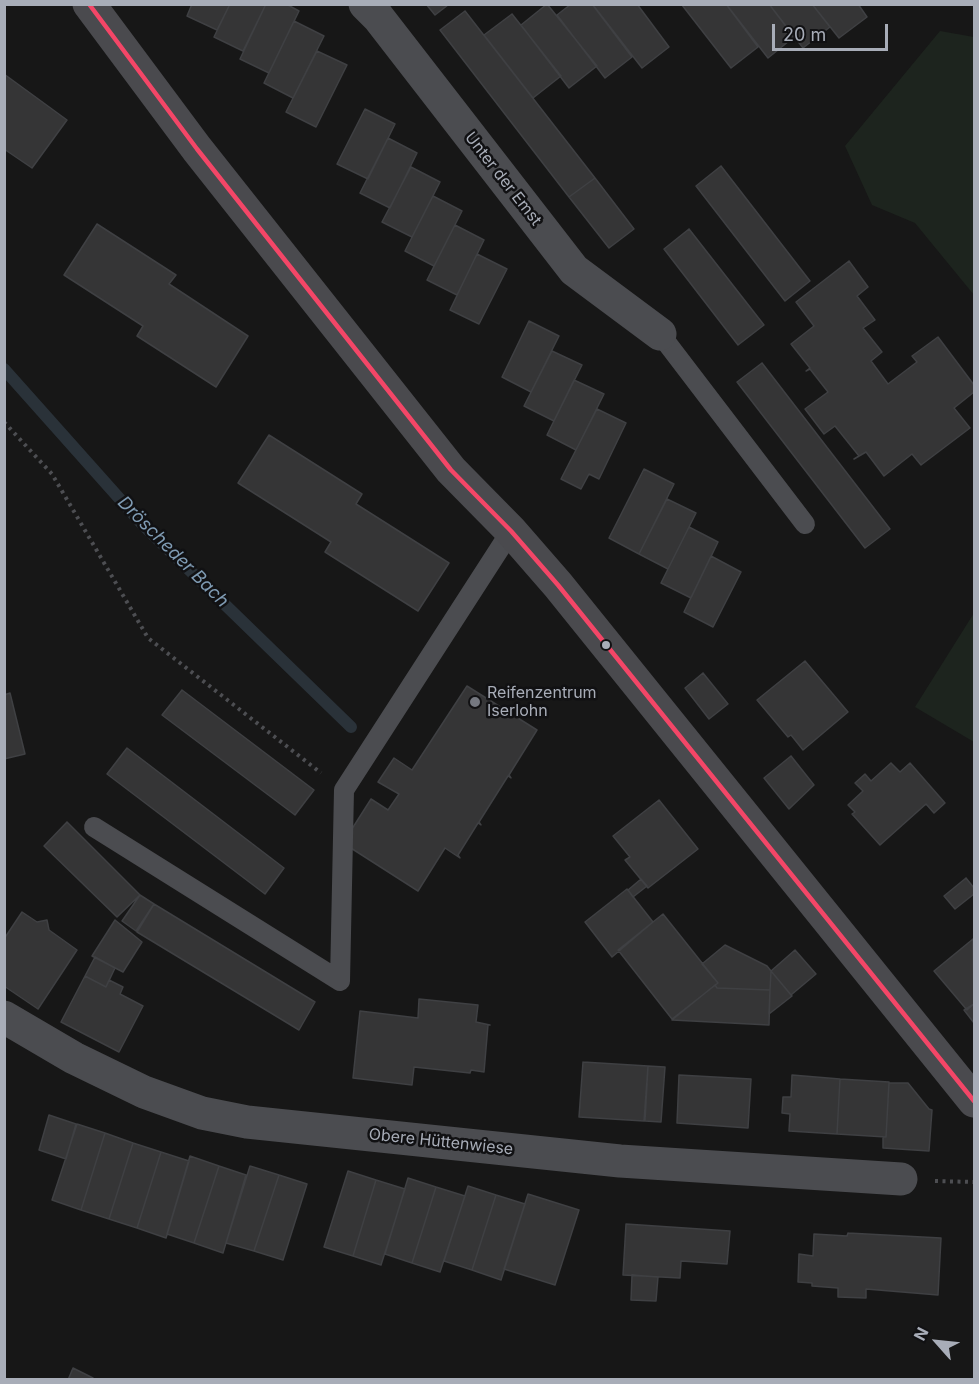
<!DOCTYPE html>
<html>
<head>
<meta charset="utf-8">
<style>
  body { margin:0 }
  #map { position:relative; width:979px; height:1384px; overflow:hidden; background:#171717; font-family:Inter,sans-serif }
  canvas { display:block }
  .frame { position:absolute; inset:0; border:6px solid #a8adb8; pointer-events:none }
  .north { position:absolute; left:907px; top:1312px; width:60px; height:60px; -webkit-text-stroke:4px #111113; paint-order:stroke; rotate:297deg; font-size:16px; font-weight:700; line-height:24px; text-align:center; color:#a8adb8 }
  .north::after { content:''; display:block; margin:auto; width:21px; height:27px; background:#a8adb8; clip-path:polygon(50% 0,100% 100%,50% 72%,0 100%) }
  .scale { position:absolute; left:772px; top:24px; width:116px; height:27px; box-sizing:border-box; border:3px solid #a8adb8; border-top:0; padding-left:8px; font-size:18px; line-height:21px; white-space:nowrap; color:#a8adb8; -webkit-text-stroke:4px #111113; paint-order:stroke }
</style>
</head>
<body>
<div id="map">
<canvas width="979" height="1384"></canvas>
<div class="frame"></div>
<div class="north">N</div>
<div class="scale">20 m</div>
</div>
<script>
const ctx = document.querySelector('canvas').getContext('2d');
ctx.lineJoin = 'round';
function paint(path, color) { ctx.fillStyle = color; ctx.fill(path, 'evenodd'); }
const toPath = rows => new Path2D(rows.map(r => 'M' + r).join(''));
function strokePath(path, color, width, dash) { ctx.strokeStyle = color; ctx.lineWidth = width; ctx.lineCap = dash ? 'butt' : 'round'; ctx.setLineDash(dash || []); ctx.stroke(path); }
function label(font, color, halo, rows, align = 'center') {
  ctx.font = font + ' Inter,sans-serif'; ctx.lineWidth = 5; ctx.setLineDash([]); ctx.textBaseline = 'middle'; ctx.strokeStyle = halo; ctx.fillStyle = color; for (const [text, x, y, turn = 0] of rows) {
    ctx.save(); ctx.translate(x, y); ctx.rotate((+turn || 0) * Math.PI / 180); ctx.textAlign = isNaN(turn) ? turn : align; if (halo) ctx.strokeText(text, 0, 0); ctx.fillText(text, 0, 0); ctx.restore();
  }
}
const green = toPath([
  [940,31,974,37,974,295,915,223,872,205,845,146],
  [974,613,974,742,915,707]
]);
const stream = toPath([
  [4,369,143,525,351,727]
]);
const building = toPath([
  [192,4,230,4,217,30,187,16,192,4],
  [230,4,266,4,243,51,214,37,230,4],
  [266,4,286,4,299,11,269,73,240,59,266,4],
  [426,4,448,4,448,5,435,15,426,4],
  [547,4,597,66,569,88,521,25,547,4],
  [571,4,592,4,632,57,605,78,557,15,571,4],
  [594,4,637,4,669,47,642,68,593,5,594,4],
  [684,4,726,4,758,47,731,68,682,5,684,4],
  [726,4,769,4,794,37,768,58,726,4],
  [769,4,812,4,830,27,803,48,769,4],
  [812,4,858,4,867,17,839,38,812,4],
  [465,11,595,178,569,197,440,30,465,11],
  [512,14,561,76,533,98,484,35,512,14],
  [294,21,324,36,293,98,264,83,294,21],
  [317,51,347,65,316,127,286,112,317,51],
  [4,74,67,120,32,168,4,149,4,74],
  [365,109,395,124,368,179,337,164,365,109],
  [388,138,417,153,390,208,360,193,388,138],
  [721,166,810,281,785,301,696,186,721,166],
  [411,167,440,182,412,237,382,222,411,167],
  [595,178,634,229,609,248,569,197,595,178],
  [433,196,462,211,434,266,405,251,433,196],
  [97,224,176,275,169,284,248,336,216,387,137,336,143,326,64,275,97,224],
  [455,225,484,240,457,295,427,280,455,225],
  [689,229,764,325,738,345,664,249,689,229],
  [477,254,507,269,479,324,450,310,477,254],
  [849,261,868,287,857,296,875,320,863,328,882,352,871,361,888,384,917,362,912,356,938,337,974,385,974,392,954,408,970,428,921,465,912,454,884,476,866,452,854,459,859,456,835,426,824,434,805,409,828,392,810,369,806,371,810,368,791,344,814,326,796,302,849,261],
  [529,321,559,336,531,392,502,377,529,321],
  [552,351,582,365,554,421,524,406,552,351],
  [762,363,890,529,865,548,737,382,762,363],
  [574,380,604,394,576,450,547,435,574,380],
  [597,409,626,423,599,479,589,474,581,489,561,479,597,409],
  [269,435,362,494,356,504,449,563,418,611,325,552,331,542,238,483,269,435],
  [644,469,674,484,639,554,609,538,644,469],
  [667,499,696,513,668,569,639,554,667,499],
  [689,527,718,542,691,598,661,583,689,527],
  [711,556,741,572,713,627,684,612,711,556],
  [805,661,848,712,803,750,791,735,788,737,757,700,805,661],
  [703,673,728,704,709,719,685,688,703,673],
  [467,686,537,730,509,775,511,778,508,776,479,822,481,825,478,823,458,855,460,858,445,848,418,891,343,843,371,799,388,810,399,794,378,782,394,758,412,770,467,686],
  [182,690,314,790,295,815,162,715,182,690],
  [10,693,25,754,4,759,4,695,10,693],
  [127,748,284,868,265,894,107,774,127,748],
  [791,756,814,785,789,809,764,778,791,756],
  [891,763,900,772,910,763,945,803,934,813,926,804,880,845,852,814,855,812,848,805,863,791,855,783,865,774,871,781,891,763],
  [659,800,698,849,648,888,625,860,630,857,613,836,659,800],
  [67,822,140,895,117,917,44,846,67,822],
  [966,878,974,888,974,894,955,909,944,896,966,878],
  [641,879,647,886,633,897,628,890,641,879],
  [627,889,653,922,612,957,585,922,627,889],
  [140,895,154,904,136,931,122,921,140,895],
  [154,904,315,1002,299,1030,137,932,154,904],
  [22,912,37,922,47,920,49,930,77,950,38,1009,4,986,4,939,22,912],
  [663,914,718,983,672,1019,618,950,663,914],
  [115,920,142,942,123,972,92,956,115,920],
  [973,939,974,1004,967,1010,934,971,973,939],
  [725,945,767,966,771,971,770,990,717,988,715,985,718,983,702,964,725,945],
  [795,950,816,974,791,995,771,971,795,950],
  [95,957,115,968,106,987,85,976,95,957],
  [771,971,792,996,769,1014,770,990,771,971],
  [85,976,106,987,109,980,123,987,120,994,143,1006,119,1052,61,1022,85,976],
  [715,985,717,988,770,990,769,1025,672,1020,715,985],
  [419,999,478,1005,476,1022,490,1025,488,1025,484,1072,471,1070,470,1073,414,1067,412,1085,353,1078,360,1011,418,1018,419,999],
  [974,1004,974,1023,964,1010,974,1004],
  [583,1062,648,1066,644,1121,579,1117,583,1062],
  [648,1066,665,1067,661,1122,645,1121,648,1066],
  [679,1075,751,1079,748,1128,677,1123,679,1075],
  [792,1075,840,1079,837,1134,789,1131,790,1114,782,1113,783,1097,791,1097,792,1075],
  [840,1079,889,1082,886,1137,837,1134,840,1079],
  [889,1083,908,1083,929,1109,932,1110,929,1151,883,1148,883,1137,886,1137,889,1083],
  [49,1115,76,1124,66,1159,39,1150,49,1115],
  [77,1124,105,1133,81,1210,52,1200,77,1124],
  [105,1133,133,1143,109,1219,81,1210,105,1133],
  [133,1143,161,1152,137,1228,109,1219,133,1143],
  [161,1152,189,1161,166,1238,137,1228,161,1152],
  [190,1156,219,1166,194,1243,167,1234,190,1156],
  [219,1166,246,1175,223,1253,194,1243,219,1166],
  [250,1166,279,1175,254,1251,226,1243,250,1166],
  [348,1171,376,1180,353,1256,324,1247,348,1171],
  [279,1175,307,1184,283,1260,254,1251,279,1175],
  [408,1178,436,1187,412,1263,385,1254,408,1178],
  [376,1180,405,1189,381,1265,353,1256,376,1180],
  [468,1186,496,1195,472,1270,444,1261,468,1186],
  [436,1187,465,1196,440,1272,412,1263,436,1187],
  [528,1194,579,1210,555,1285,504,1269,528,1194],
  [496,1195,525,1204,501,1280,472,1270,496,1195],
  [626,1224,730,1231,727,1264,681,1261,680,1278,623,1275,626,1224],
  [848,1233,941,1238,938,1295,866,1289,866,1298,838,1297,838,1288,812,1286,812,1283,798,1282,799,1254,813,1256,814,1234,847,1236,848,1233],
  [632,1275,658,1277,656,1301,631,1300,632,1275],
  [73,1368,93,1378,93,1380,68,1380,73,1368]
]);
const path = toPath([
  [4,422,52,474,148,638,321,773],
  [935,1181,974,1182]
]);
const lane = toPath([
  [660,334,805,524],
  [94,827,340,981,344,790,511,531]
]);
const street = toPath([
  [365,4,378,17,574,270,660,334],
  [4,1017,74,1058,144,1092,202,1113,247,1122,620,1161,901,1179]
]);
const secondary = toPath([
  [89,4,197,149,451,470,511,531,558,585,974,1101]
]);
const bus1 = toPath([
  [89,4,197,149,451,470,511,531,558,585,974,1101]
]);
const markers = [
  [606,645,5,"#a8adb8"],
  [475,702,6,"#757880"]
];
const streetNames = [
  ["Unter der Emst",503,179,52],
  ["Obere Hüttenwiese",441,1142,6]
];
const poiNames = [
  ["Reifenzentrum",487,693],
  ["Iserlohn",487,711]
];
const waterNames = [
  ["Dröscheder Bach",173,552,45]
];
paint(green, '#1d241e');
strokePath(stream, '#2a3239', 12);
paint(building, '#353536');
strokePath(building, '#3f4043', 1.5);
strokePath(path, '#4d4e52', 4, [3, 4.5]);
strokePath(lane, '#4b4c50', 20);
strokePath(street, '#4b4c50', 33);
strokePath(secondary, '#4a4a4e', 33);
strokePath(bus1, '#f34667', 4.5);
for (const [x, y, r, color] of markers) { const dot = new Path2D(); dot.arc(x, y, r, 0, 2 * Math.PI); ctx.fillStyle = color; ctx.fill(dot); strokePath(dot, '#111113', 2); }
label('16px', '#a8adb8', '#111113', streetNames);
label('16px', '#a8adb8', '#111113', poiNames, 'left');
label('italic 18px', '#7f9bb3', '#111113', waterNames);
</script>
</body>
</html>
